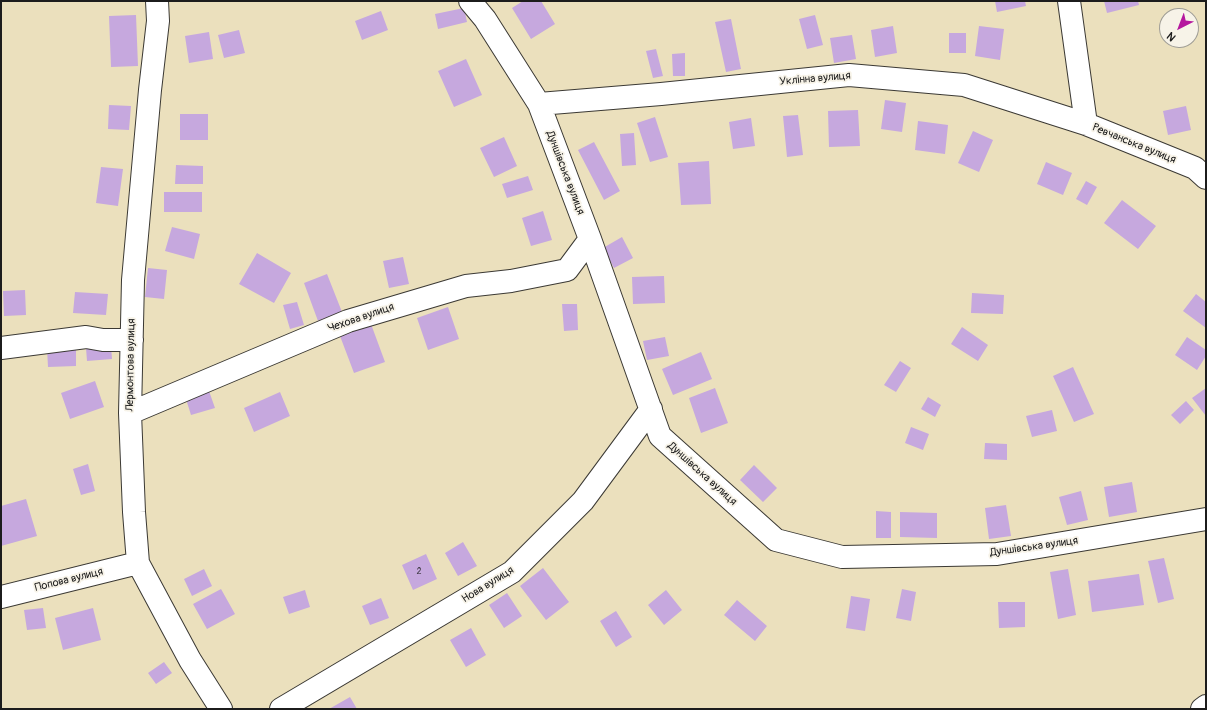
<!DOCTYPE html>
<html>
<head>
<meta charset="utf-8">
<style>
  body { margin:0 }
  #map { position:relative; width:1207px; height:710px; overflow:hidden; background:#ebe0bd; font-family:Pangolin,sans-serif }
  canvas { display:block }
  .frame { position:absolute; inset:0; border:2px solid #1c1c1c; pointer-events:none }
  .north { position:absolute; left:1159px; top:8px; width:40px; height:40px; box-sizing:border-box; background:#f7f3e8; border:1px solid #9f9d96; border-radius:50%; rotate:222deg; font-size:11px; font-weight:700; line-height:16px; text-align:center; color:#1c1c1c }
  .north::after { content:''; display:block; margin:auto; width:14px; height:18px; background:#b5179e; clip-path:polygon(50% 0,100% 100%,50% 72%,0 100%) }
</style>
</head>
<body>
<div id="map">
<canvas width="1207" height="710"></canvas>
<div class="frame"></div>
<div class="north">N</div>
</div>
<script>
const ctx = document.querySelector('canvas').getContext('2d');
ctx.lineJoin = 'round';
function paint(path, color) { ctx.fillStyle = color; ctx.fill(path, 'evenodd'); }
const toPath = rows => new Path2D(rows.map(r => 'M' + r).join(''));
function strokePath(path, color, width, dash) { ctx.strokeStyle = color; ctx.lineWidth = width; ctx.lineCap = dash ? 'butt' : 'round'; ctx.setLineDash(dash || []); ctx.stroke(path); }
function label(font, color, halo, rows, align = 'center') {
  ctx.font = font + ' Pangolin,sans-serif'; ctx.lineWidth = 3.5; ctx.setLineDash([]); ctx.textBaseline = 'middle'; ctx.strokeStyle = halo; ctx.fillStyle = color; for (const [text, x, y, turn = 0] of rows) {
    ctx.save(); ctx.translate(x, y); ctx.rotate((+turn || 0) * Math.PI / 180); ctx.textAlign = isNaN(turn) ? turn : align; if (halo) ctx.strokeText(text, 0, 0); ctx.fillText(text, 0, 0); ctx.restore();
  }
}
const building = toPath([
  [523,1,541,1,555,24,531,39,512,8],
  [995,1,1025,1,1026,6,997,12],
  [1104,1,1138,1,1139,5,1107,13],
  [464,8,467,22,438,29,435,14],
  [381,11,388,30,362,40,355,21],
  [136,15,138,66,111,67,109,16],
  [815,15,823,45,807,49,799,19],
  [731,19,741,69,726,72,715,22],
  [893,26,897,53,875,57,871,30],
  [979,26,1004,29,1000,60,975,56],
  [239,30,245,53,224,58,218,35],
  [209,32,213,59,189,63,185,36],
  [949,33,966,33,966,53,949,53],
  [852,35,856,59,834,63,830,38],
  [656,49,663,76,653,78,646,51],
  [685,53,685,76,673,76,672,54],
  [466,59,482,95,454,107,438,71],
  [885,100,906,103,902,132,881,129],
  [109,105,131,106,129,130,108,129],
  [1186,106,1191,130,1168,135,1163,111],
  [858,110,860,146,829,147,828,111],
  [180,114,208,114,208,140,180,140],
  [798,115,803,155,787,157,783,116],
  [655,117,668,157,650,162,637,123],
  [751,118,755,146,733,149,729,122],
  [918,121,948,125,945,154,915,150],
  [973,131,993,140,979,172,958,163],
  [634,133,636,165,622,166,620,134],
  [504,137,517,166,494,177,480,148],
  [594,142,620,191,604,200,578,150],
  [709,161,711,204,681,205,678,163],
  [1046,162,1072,173,1063,195,1037,184],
  [176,165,203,166,203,184,175,184],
  [101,167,123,169,118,206,96,203],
  [528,176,533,190,507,198,502,184],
  [1086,181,1097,187,1087,205,1076,199],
  [164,192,202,192,202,212,164,212],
  [1122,200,1156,226,1138,249,1104,223],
  [543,211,552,240,531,246,522,218],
  [172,227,200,234,194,259,165,251],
  [622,237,633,258,614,268,603,248],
  [257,253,291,273,274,303,239,284],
  [403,257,409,284,389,288,383,261],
  [148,268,167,270,164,299,145,297],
  [327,274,342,312,318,321,304,283],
  [664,276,665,303,633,304,632,277],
  [25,290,26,315,4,316,3,291],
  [75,292,108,294,106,315,73,313],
  [972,293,1004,295,1003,314,971,313],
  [1196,294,1206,302,1206,328,1183,311],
  [297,302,304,325,290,329,283,305],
  [562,304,577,304,578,330,564,331],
  [448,307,459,339,428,350,417,318],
  [371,324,385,362,354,373,340,336],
  [962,327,988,345,978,361,951,344],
  [665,337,669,356,647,360,643,341],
  [1187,337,1206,350,1206,356,1197,370,1175,355],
  [111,346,112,359,87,361,86,348],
  [47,348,76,348,76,366,48,367],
  [701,352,712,379,673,395,662,369],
  [900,361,911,368,896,392,884,385],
  [1073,367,1094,414,1074,422,1053,376],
  [95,381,104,407,70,419,61,393],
  [715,388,728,423,701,433,689,398],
  [1206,388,1206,416,1192,398],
  [209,391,215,408,191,415,186,399],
  [280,392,290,416,254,432,244,408],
  [928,397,941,405,935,417,921,409],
  [1186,401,1194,410,1180,424,1171,415],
  [1052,410,1057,431,1032,437,1026,416],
  [911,427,929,434,923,450,905,443],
  [985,443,1007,444,1007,460,984,459],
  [88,464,95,491,81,495,73,469],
  [754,465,777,488,763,502,740,480],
  [1132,482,1137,512,1109,517,1104,487],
  [1081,491,1088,520,1067,525,1059,497],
  [26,499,37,536,1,546,1,506],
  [1006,505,1011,536,989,539,985,508],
  [876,511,891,512,891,538,876,538],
  [900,512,937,513,937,538,900,537],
  [463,542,477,566,458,576,445,553],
  [426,554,437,579,413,590,402,565],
  [1164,558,1174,599,1158,603,1148,561],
  [543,568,569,602,546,620,520,586],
  [204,569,212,586,192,596,184,579],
  [1068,569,1076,615,1058,619,1050,572],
  [1139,574,1144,605,1092,612,1088,581],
  [221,589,235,614,207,629,193,604],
  [902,589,916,592,911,621,896,618],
  [305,590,310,607,289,614,283,597],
  [666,590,682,610,664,625,648,605],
  [507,593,522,616,504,628,489,605],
  [851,596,870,599,865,631,846,628],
  [381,598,389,618,370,625,362,606],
  [737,600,767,626,755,641,724,615],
  [998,602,1025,602,1025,627,999,628],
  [43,608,46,628,27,630,24,610],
  [93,608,101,640,63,650,55,618],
  [616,611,632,637,616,647,600,621],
  [471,628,486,655,466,667,450,640],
  [164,662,172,673,156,684,148,673],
  [350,697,357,709,329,709]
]);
const minor = toPath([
  [157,1,158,21,150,90,133,280,130,413,134,512,138,563,190,660,221,709],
  [470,1,485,19,539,104,590,239,660,436,776,540,842,557,997,554,1206,519],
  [1069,1,1086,124],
  [539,104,661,94,849,75,964,85,1086,124,1195,168,1206,178],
  [1,348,86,337,103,340,132,340],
  [130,413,348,321,466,286,511,281,567,270,590,239],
  [1,597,138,563],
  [281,709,512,572,583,501,651,409],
  [1202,709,1206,706]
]);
const numberNames = [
  ["2",419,572]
];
const streetNames = [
  ["Уклінна вулиця",815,79,-5],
  ["Ревчанська вулиця",1134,144,22],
  ["Дуншівська вулиця",565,173,69],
  ["Чехова вулиця",361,318,-19],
  ["Лермонтова вулиця",131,365,-89],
  ["Дуншівська вулиця",702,474,42],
  ["Дуншівська вулиця",1034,547,-8],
  ["Попова вулиця",69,580,-14],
  ["Нова вулиця",488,585,-32]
];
paint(building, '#c6a8de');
strokePath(minor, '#3b3934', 24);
strokePath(minor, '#fff', 22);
label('9px', '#463f4c', null, numberNames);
label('11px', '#1c1c1c', '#f7f3e8', streetNames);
</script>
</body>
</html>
